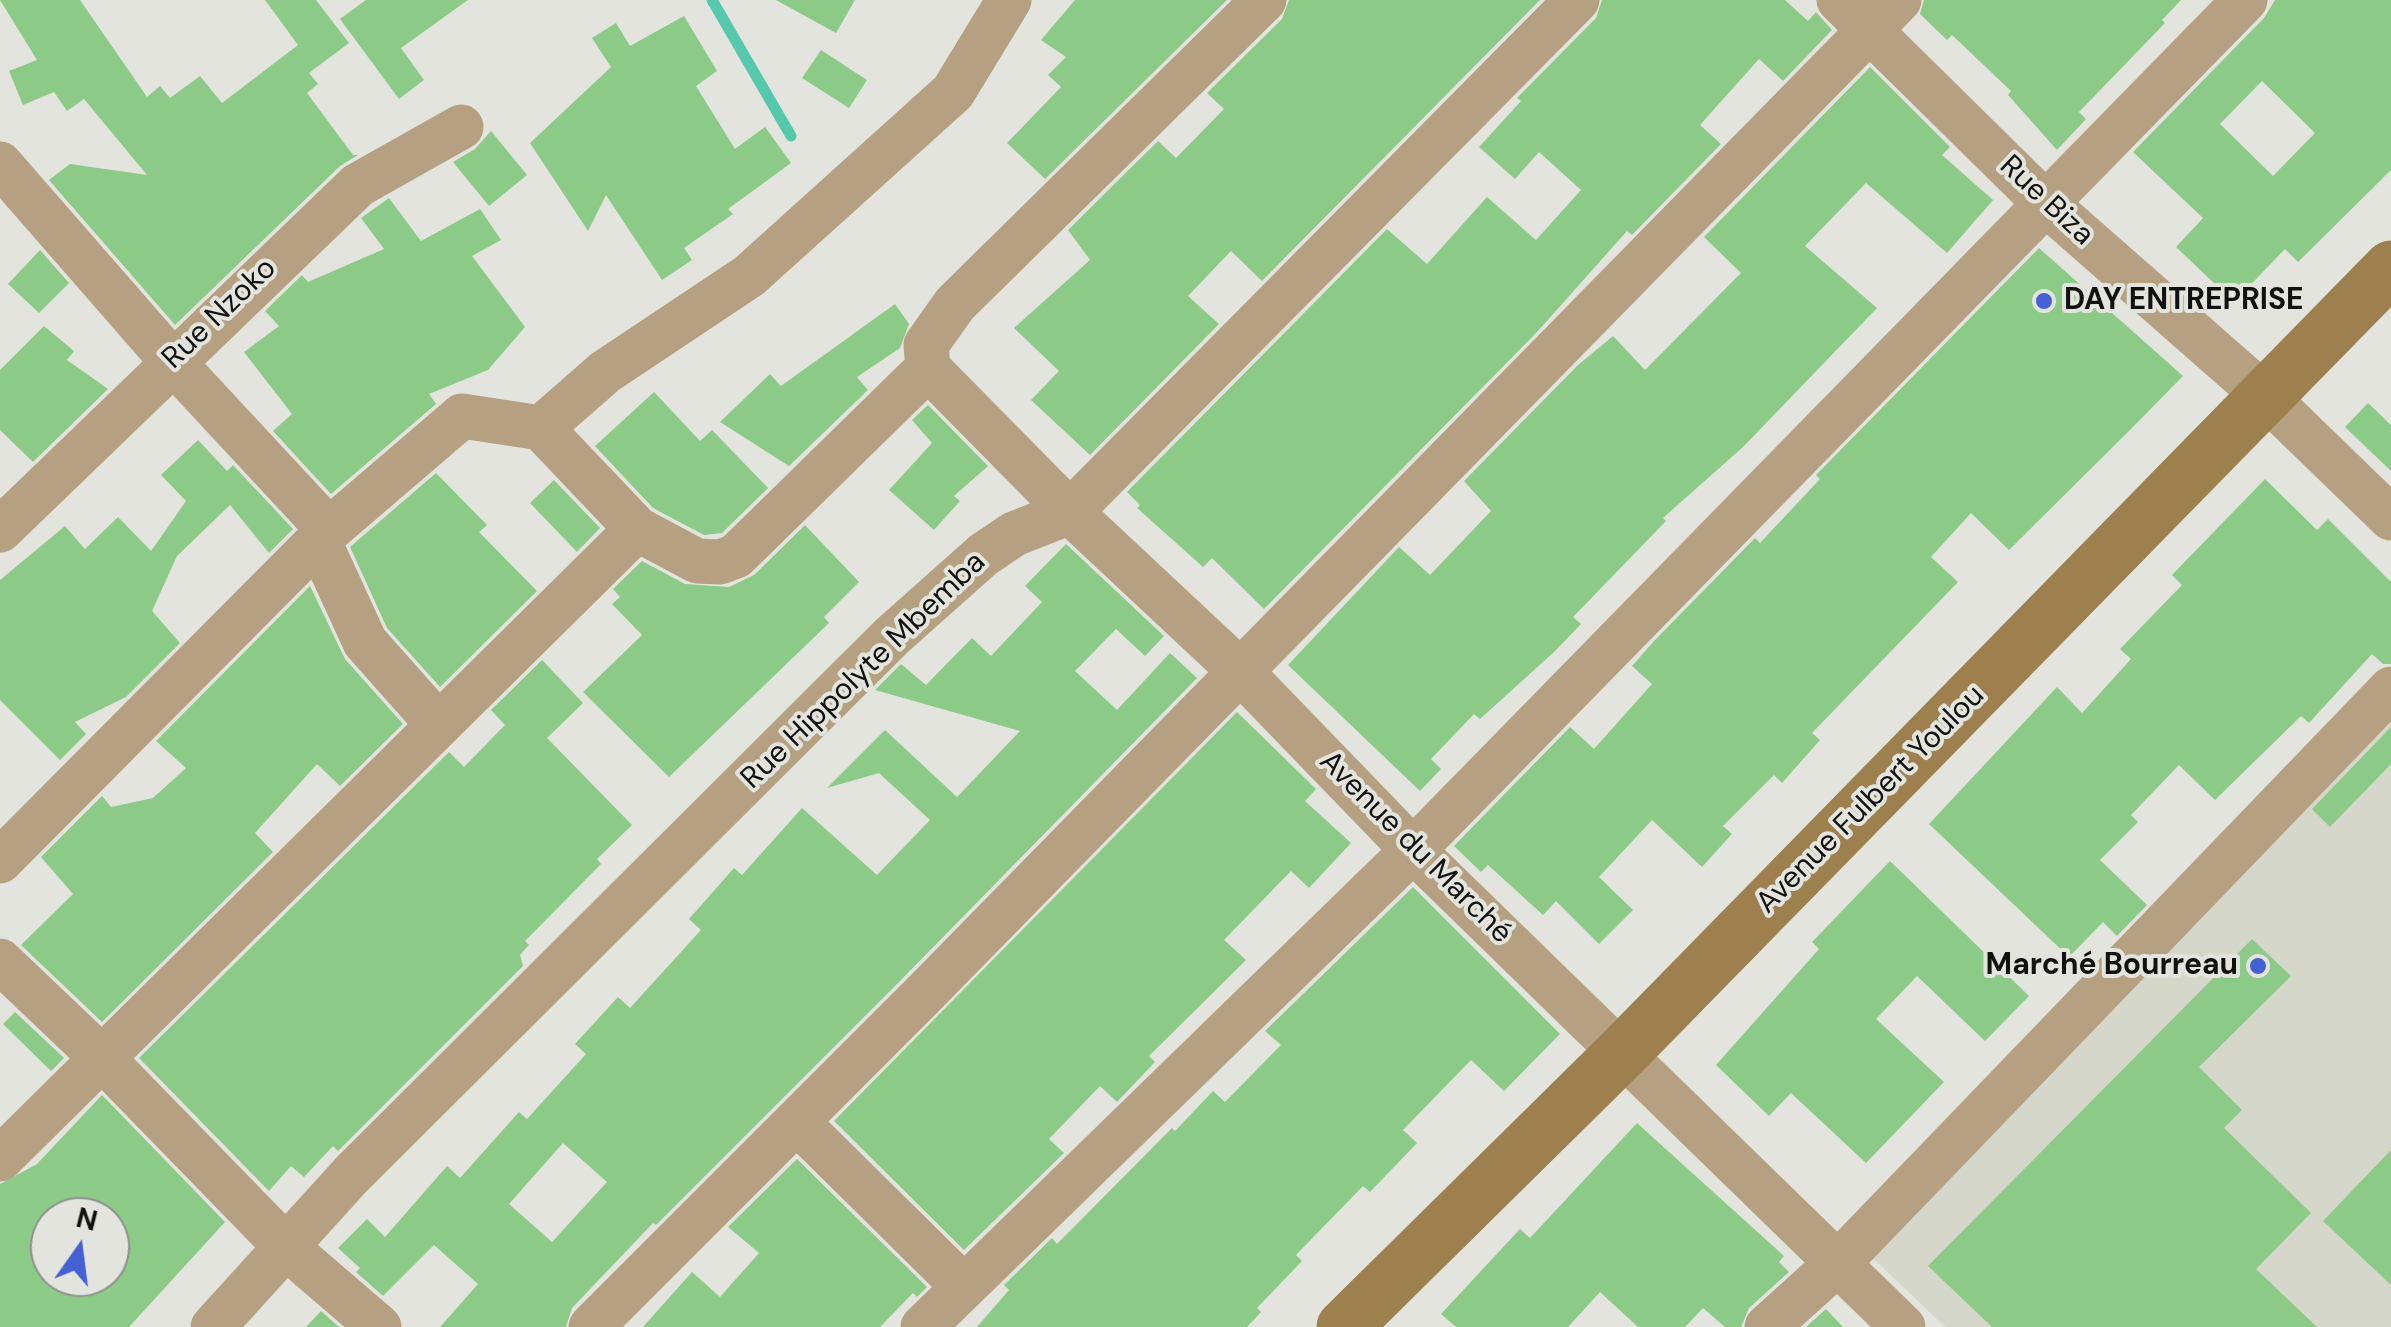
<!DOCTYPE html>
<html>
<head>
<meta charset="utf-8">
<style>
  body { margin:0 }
  #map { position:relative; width:2391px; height:1327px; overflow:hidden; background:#e3e4de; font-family:"DM Sans",sans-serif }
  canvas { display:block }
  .north { position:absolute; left:30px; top:1197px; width:100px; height:100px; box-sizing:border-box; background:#e3e4de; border:2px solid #8f908c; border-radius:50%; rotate:14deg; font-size:28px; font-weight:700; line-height:40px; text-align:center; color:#111210 }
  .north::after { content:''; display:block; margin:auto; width:35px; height:45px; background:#4560d3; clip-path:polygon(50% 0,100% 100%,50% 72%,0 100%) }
</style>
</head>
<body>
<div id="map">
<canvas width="2391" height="1327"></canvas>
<div class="north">N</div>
</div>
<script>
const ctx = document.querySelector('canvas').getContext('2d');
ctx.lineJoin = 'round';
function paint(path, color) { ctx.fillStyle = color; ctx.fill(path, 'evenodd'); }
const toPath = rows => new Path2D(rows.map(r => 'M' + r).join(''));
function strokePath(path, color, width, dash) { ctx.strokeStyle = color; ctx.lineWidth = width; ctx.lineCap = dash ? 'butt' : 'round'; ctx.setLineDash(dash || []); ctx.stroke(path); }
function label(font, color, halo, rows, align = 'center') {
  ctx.font = font + ' "DM Sans",sans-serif'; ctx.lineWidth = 8; ctx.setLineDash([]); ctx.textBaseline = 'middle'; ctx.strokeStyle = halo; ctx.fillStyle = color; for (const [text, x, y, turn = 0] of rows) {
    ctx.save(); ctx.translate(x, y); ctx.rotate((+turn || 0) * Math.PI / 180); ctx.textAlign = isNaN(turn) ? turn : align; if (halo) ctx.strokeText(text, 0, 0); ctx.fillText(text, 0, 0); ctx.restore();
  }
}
const built = toPath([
  [2391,689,2391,1327,1945,1327,1857,1243]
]);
const stream = toPath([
  [712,0,791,136]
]);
const building = toPath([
  [0,0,80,0,147,97,160,86,170,98,200,76,222,103,298,45,265,0,316,0,349,43,309,73,318,84,307,93,353,155,358,155,340,166,175,325,49,180,70,164,147,175,84,99,67,111,54,92,23,105,9,71,37,60],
  [366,0,468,0,401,48,424,80,399,99,340,19],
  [776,0,855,0,836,33],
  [1075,0,1227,0,1045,179,1007,143,1061,87,1048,75,1066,57,1041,40],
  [1289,0,1540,0,1262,281,1231,251,1188,296,1219,324,1090,455,1031,400,1059,371,1014,328,1090,260,1068,230,1158,141,1176,158,1224,109,1207,93,1282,19],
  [1602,0,1785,0,1808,21,1816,12,1832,30,1783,81,1759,59,1700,125,1721,144,1632,235,1627,231,1538,331,1264,609,1212,558,1203,567,1137,508,1140,505,1127,492,1387,229,1427,264,1487,197,1536,240,1581,190,1539,152,1515,179,1479,147,1521,101,1517,98,1596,18],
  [1924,0,2181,0,2162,20,2165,23,2079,112,2086,119,2057,150,2008,95,2011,91,1952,35,1947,40,1920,14],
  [2275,0,2391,0,2391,170,2298,262,2285,249,2234,302,2176,247,2203,218,2133,152,2264,18],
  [2262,81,2315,133,2273,176,2220,124],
  [684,16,717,71,696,86,735,149,765,127,791,163,728,209,733,214,684,248,692,260,662,280,606,195,588,231,530,143,611,67,592,38,616,23,630,46],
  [821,50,867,80,849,108,802,78],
  [1870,67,1950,147,1942,155,1993,200,1947,253,1866,183,1805,246,1877,308,1743,447,1663,518,1666,521,1573,617,1581,624,1554,652,1480,719,1474,714,1431,759,1441,769,1420,791,1288,665,1399,547,1430,575,1491,511,1464,481,1577,366,1613,336,1645,370,1741,273,1704,237],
  [491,131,527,175,489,206,453,162,475,149],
  [389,198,421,241,480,209,501,240,472,256,525,327,488,370,429,394,436,404,331,494,273,431,292,414,244,352,279,326,265,311,302,275,308,282,384,249,361,218],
  [2039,248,2183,376,2130,430,2009,550,1971,513,1931,557,1958,582,1812,733,1820,740,1782,783,1774,775,1723,826,1732,834,1702,867,1652,820,1599,877,1633,910,1599,944,1556,901,1543,915,1488,865,1481,872,1454,846,1570,727,1594,749,1652,684,1632,666,1654,641,1755,538,1760,543,1820,479,1816,475],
  [40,250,69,283,39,313,8,284],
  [895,304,909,324,900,348,857,377,868,390,789,466,720,422,770,374,781,386],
  [44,326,74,351,67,360,108,389,33,462,0,430,0,370],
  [654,392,700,441,712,430,768,488,722,533,704,535,653,508,595,446],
  [2368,403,2391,425,2391,471,2345,427],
  [928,405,988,466,954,496,960,501,934,530,889,490,932,443,912,420],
  [198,440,227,471,233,465,293,529,269,553,230,505,177,556,152,611,180,643,126,697,75,722,86,734,60,760,0,700,0,580,65,526,85,549,118,517,151,551,186,501,161,475],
  [436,473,487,525,479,532,537,591,440,687,387,628,350,547],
  [2265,479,2317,530,2328,519,2391,582,2391,664,2383,664,2372,654,2309,723,2301,716,2215,800,2179,765,2131,815,2138,822,2100,860,2147,905,2117,936,2103,922,2069,957,1929,824,2057,687,2082,713,2131,659,2120,649,2182,585,2172,575],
  [554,480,600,528,577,552,530,503],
  [805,525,859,582,824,617,829,623,669,777,583,692,642,635,612,604,620,597,613,589,642,561,685,584,729,587,754,575],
  [1066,544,1164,636,1145,656,1116,629,1075,671,1117,710,1170,653,1197,678,902,979,656,1225,653,1223,572,1308,566,1327,440,1327,478,1284,434,1245,383,1296,356,1272,360,1268,338,1248,367,1219,385,1237,447,1166,460,1178,519,1112,527,1119,586,1054,575,1044,618,997,630,1008,701,930,689,919,734,868,742,875,802,808,877,875,930,820,879,773,827,788,885,730,957,797,1020,731,875,690,901,664,926,685,972,638,991,656,1042,602,1025,586],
  [563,1143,607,1182,552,1242,509,1204],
  [310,586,345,659,403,724,340,786,317,764,255,833,273,852,102,1022,21,945,73,894,41,857,102,796,111,807,153,798,186,768,156,741],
  [542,660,583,703,547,738,632,825,597,859,601,864,525,941,529,945,520,955,523,966,338,1151,333,1146,304,1177,291,1166,269,1191,139,1058,449,752,464,767,505,725,491,710],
  [1237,712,1316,789,1305,801,1351,843,1309,888,1291,871,1224,940,1246,960,1149,1056,1155,1062,1117,1102,1100,1086,1049,1139,1064,1153,964,1250,834,1121],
  [2391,727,2391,764,2330,827,2312,809],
  [1890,861,2029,996,1985,1041,1917,976,1876,1019,1944,1082,1866,1163,1791,1093,1769,1116,1716,1065,1819,949,1812,942],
  [1413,887,1560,1034,1504,1091,1471,1060,1403,1130,1417,1143,1370,1192,1363,1186,1296,1255,1302,1261,1257,1308,1261,1312,1247,1327,977,1327,1009,1290,1004,1285,1052,1238,1057,1244,1172,1128,1175,1131,1213,1091,1225,1102,1281,1045,1265,1031],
  [2252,939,2291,976,2199,1067,2242,1110,2224,1128,2311,1213,2256,1269,2317,1327,1992,1327,1928,1266],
  [15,1012,64,1058,51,1071,3,1024],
  [102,1095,225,1222,129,1327,0,1327,0,1184,37,1164],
  [50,1217,110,1217,110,1277,50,1277],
  [1637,1123,1784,1256,1779,1262,1789,1272,1749,1308,1741,1327,1725,1327,1703,1308,1685,1327,1638,1327,1600,1292,1568,1327,1456,1327,1441,1314,1520,1229,1530,1238],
  [2391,1150,2391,1285,2323,1221],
  [797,1159,927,1287,917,1297,913,1293,880,1327,643,1327,692,1272,720,1297,759,1253,728,1227],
  [1826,1309,1843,1327,1806,1327],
  [321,1311,339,1327,306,1327]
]);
const minor = toPath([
  [1839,0,2044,202,2265,396,2391,518],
  [0,164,171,360,329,530],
  [928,368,1070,512,1239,670,1413,850,1903,1327],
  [541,428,637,529,697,561,720,562,736,556,928,368,926,345,955,304,1264,0],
  [0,530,358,185,461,127],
  [320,544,365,642,436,722],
  [0,861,329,530,462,416,541,428,605,372,749,276,953,92,1009,0],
  [0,961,102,1058,287,1248,379,1327],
  [797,1122,962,1285],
  [0,1159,637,529],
  [213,1327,351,1175,892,636,983,555,1014,534,1070,512,1577,0],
  [591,1327,921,997,1899,0],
  [923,1327,1413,850,2245,0],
  [1767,1327,1840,1261,2391,689]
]);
const secondary = toPath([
  [1344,1327,1623,1052,2391,268]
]);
const markers = [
  [2044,301,10,"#4560d3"],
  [2258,966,10,"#4560d3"]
];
const streetNames = [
  ["Rue Biza",2046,201,43],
  ["Rue Nzoko",220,314,-44],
  ["Rue Hippolyte Mbemba",864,671,-44],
  ["Avenue Fulbert Youlou",1871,800,-45],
  ["Avenue du Marché",1415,848,45]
];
const poiNames = [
  ["DAY ENTREPRISE",2064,301],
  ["Marché Bourreau",2238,966,"right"]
];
paint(built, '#d6d7cb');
strokePath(stream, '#56c9ac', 11);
paint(building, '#8cca88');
strokePath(minor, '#b5a181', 45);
strokePath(secondary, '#9e804f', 55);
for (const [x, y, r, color] of markers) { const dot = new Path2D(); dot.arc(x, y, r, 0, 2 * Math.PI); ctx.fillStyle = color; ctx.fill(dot); strokePath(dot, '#e3e4de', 4); }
label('30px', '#111210', '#e3e4de', streetNames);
label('bold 30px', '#111210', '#e3e4de', poiNames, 'left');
</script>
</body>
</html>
